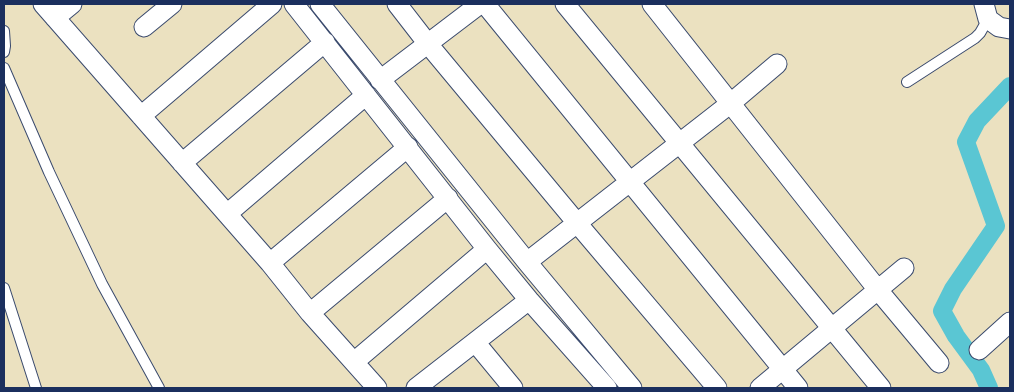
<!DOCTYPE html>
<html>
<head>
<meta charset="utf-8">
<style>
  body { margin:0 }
  #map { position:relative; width:1014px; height:392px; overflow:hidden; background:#ebe1c0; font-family:"Gochi Hand",sans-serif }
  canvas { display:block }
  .frame { position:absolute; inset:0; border:5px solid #1b2f5e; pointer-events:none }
</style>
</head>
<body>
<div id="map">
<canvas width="1014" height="392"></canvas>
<div class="frame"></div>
</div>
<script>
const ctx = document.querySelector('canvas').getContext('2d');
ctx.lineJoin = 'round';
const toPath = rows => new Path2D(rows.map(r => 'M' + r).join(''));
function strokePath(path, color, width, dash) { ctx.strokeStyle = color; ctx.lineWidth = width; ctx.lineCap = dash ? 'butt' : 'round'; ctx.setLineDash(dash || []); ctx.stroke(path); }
const canal = toPath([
  [989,388,981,370,956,336,942,311,953,289,996,226,966,142,977,121,1010,86]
]);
const service = toPath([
  [4,31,5,46,4,52],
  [4,68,49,172,102,284,159,388],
  [907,82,975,38,980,33,988,19],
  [4,288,36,388]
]);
const minor = toPath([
  [43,4,270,263,310,313,377,388],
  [294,4,487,249,529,300,607,388],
  [320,4,527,262,632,388],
  [397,4,428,44,577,223,717,388],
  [485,4,798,388],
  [565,4,881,388],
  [652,4,878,290,939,363],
  [984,4,988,19,999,27,1010,29],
  [55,18,72,4],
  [144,27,172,4],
  [380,80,480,4],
  [141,116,272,4],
  [182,163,325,42],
  [227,214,366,95],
  [527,262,731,103,777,64],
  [270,263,408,147],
  [310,313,448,198],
  [475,342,513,388],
  [979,350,1010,322],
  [354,362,487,249],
  [416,388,529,300],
  [760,388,904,268]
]);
strokePath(canal, '#5ac6d3', 18);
strokePath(service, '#3a4a6d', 12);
strokePath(minor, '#3a4a6d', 21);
strokePath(service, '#fff', 10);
strokePath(minor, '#fff', 19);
</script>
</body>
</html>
